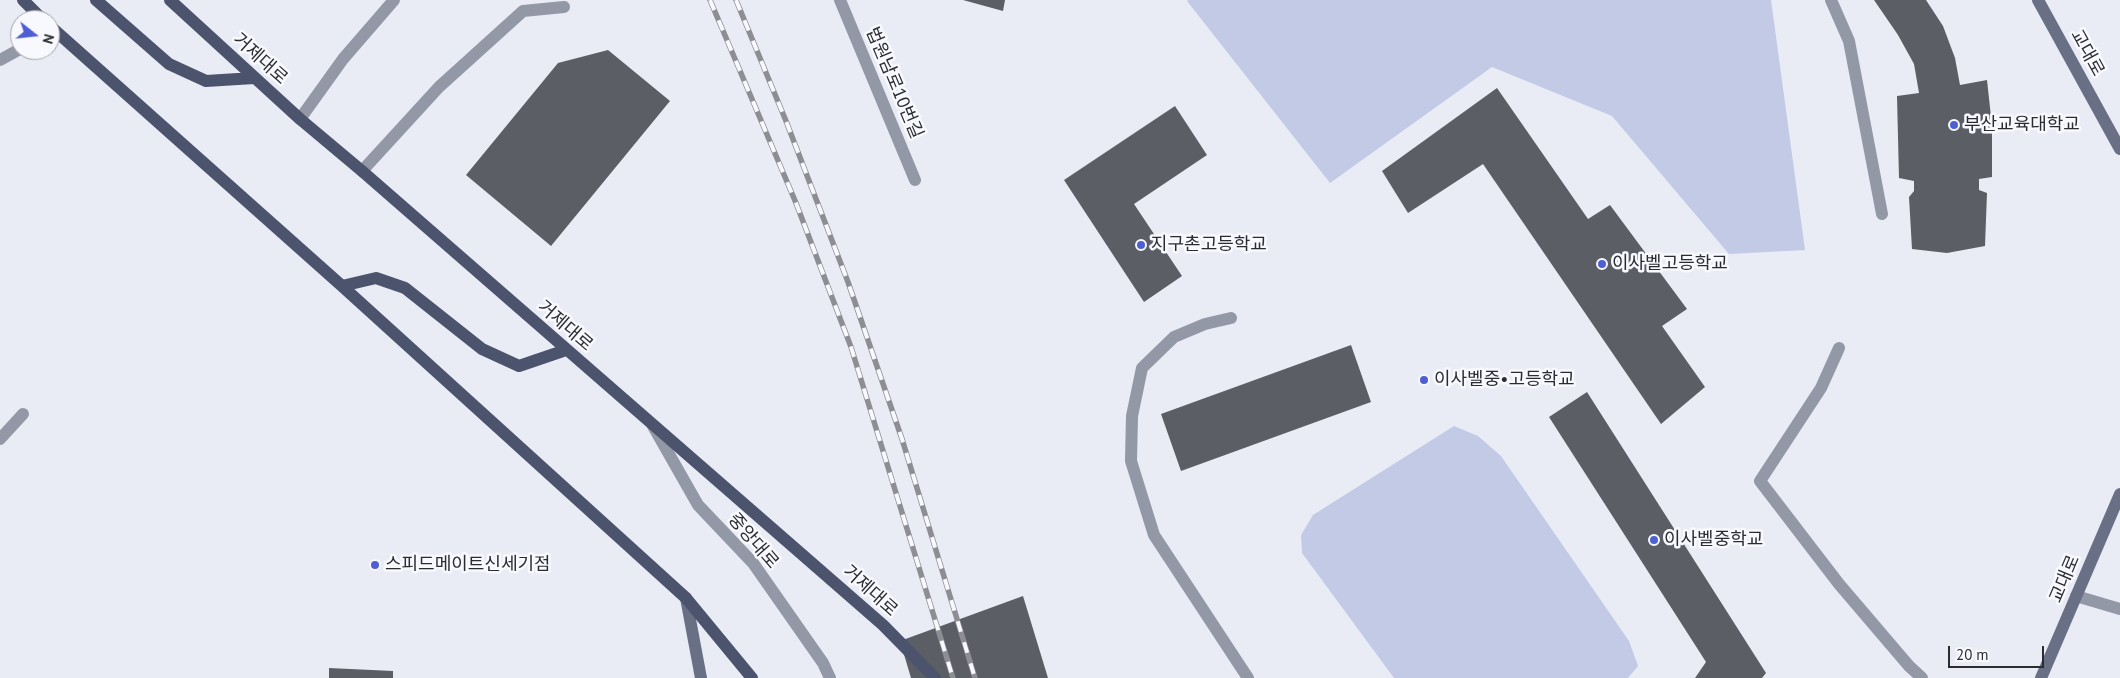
<!DOCTYPE html>
<html>
<head>
<meta charset="utf-8">
<style>
  body { margin:0 }
  #map { position:relative; width:2120px; height:678px; overflow:hidden; background:#e9ecf4; font-family:"PT Sans",sans-serif }
  canvas { display:block }
  .north { position:absolute; left:10px; top:10px; width:50px; height:50px; box-sizing:border-box; background:#f7f9fe; border:1px solid #a5a7ab; border-radius:50%; rotate:106deg; font-size:14px; font-weight:700; line-height:20px; text-align:center; color:#2b2c2f }
  .north::after { content:''; display:block; margin:auto; width:18px; height:22px; background:#4e5ed3; clip-path:polygon(50% 0,100% 100%,50% 72%,0 100%) }
  .scale { position:absolute; left:1948px; top:646px; width:96px; height:22px; box-sizing:border-box; border:2px solid #2b2c2f; border-top:0; padding-left:6px; font-size:15px; line-height:18px; white-space:nowrap; color:#2b2c2f; -webkit-text-stroke:4px #f7f9fe; paint-order:stroke }
</style>
</head>
<body>
<div id="map">
<canvas width="2120" height="678"></canvas>
<div class="north">N</div>
<div class="scale">20 m</div>
</div>
<script>
const ctx = document.querySelector('canvas').getContext('2d');
ctx.lineJoin = 'round';
function paint(path, color) { ctx.fillStyle = color; ctx.fill(path, 'evenodd'); }
const toPath = rows => new Path2D(rows.map(r => 'M' + r).join(''));
function strokePath(path, color, width, dash) { ctx.strokeStyle = color; ctx.lineWidth = width; ctx.lineCap = dash ? 'butt' : 'round'; ctx.setLineDash(dash || []); ctx.stroke(path); }
function label(font, color, halo, rows, align = 'center') {
  ctx.font = font + ' "PT Sans","Noto Sans KR",sans-serif'; ctx.lineWidth = 5; ctx.setLineDash([]); ctx.textBaseline = 'middle'; ctx.strokeStyle = halo; ctx.fillStyle = color; for (const [text, x, y, turn = 0] of rows) {
    ctx.save(); ctx.translate(x, y); ctx.rotate((+turn || 0) * Math.PI / 180); ctx.textAlign = isNaN(turn) ? turn : align; if (halo) ctx.strokeText(text, 0, 0); ctx.fillText(text, 0, 0); ctx.restore();
  }
}
const green = toPath([
  [1189,0,1771,0,1805,250,1729,254,1612,116,1492,67,1330,183,1187,1],
  [1454,426,1478,436,1501,456,1629,641,1638,666,1628,678,1394,678,1302,553,1301,535,1313,515]
]);
const building = toPath([
  [963,0,1005,0,1003,11],
  [1874,0,1926,0,1943,26,1955,58,1960,85,1987,80,1992,126,1992,177,1979,179,1979,190,1987,193,1985,246,1947,253,1912,249,1909,197,1914,191,1914,181,1899,178,1897,96,1919,93,1914,64,1898,35],
  [608,50,670,101,551,246,466,175,558,63],
  [1497,88,1588,219,1610,205,1687,309,1662,326,1705,387,1661,424,1483,164,1408,213,1382,171],
  [1175,106,1207,155,1134,204,1182,276,1144,302,1064,180],
  [1351,345,1371,402,1181,471,1161,414],
  [1587,392,1766,673,1762,678,1695,678,1706,662,1549,417],
  [1023,596,1048,678,911,678,900,641],
  [329,668,393,671,393,678,329,678]
]);
const service = toPath([
  [1831,0,1849,41,1882,214],
  [362,171,439,87,523,11,564,7],
  [1231,318,1205,324,1174,337,1142,368,1132,416,1131,461,1154,535,1248,678],
  [1839,348,1821,388,1760,481,1839,584,1909,666,1922,678],
  [653,426,698,505,753,563,823,663,830,678],
  [0,439,23,414]
]);
const minor = toPath([
  [840,0,915,180],
  [0,60,20,49],
  [300,119,343,59,394,0],
  [2076,596,2120,609]
]);
const secondary = toPath([
  [2038,0,2120,149],
  [686,598,701,678],
  [2041,678,2120,494]
]);
const primary = toPath([
  [23,0,43,20],
  [96,0,169,64,206,81,254,78],
  [170,0,300,119,362,171,883,625,935,678],
  [50,26,342,286,686,598,752,678],
  [342,286,376,278,405,288,482,349,519,366,566,350]
]);
const rail = toPath([
  [710,0,796,203,851,347,953,678],
  [736,0,786,121,848,282,902,439,975,678]
]);
const markers = [
  [1954,125,5,"#4e5ed3"],
  [1141,245,5,"#4e5ed3"],
  [1602,264,5,"#4e5ed3"],
  [1424,380,5,"#4e5ed3"],
  [1654,540,5,"#4e5ed3"],
  [375,565,5,"#4e5ed3"]
];
const streetNames = [
  ["교대로",2087,53,61],
  ["거제대로",260,59,42],
  ["법원남로10번길",894,83,67],
  ["거제대로",565,326,41],
  ["중앙대로",753,541,49],
  ["교대로",2065,579,-67],
  ["거제대로",870,591,42]
];
const poiNames = [
  ["부산교육대학교",1964,125],
  ["지구촌고등학교",1151,245],
  ["이사벨고등학교",1612,264],
  ["이사벨중•고등학교",1434,380],
  ["이사벨중학교",1664,540],
  ["스피드메이트신세기점",385,565]
];
paint(green, '#c2cae6');
paint(building, '#5c5e65');
strokePath(service, '#9398a7', 12);
strokePath(minor, '#9398a7', 12);
strokePath(secondary, '#696f85', 12);
strokePath(primary, '#4c536d', 12);
strokePath(rail, '#8c8e93', 5.5);
strokePath(rail, '#f7f9fe', 4, [11]);
for (const [x, y, r, color] of markers) { const dot = new Path2D(); dot.arc(x, y, r, 0, 2 * Math.PI); ctx.fillStyle = color; ctx.fill(dot); strokePath(dot, '#f7f9fe', 2); }
label('18px', '#2b2c2f', '#f7f9fe', streetNames);
label('18px', '#2b2c2f', '#f7f9fe', poiNames, 'left');
</script>
</body>
</html>
